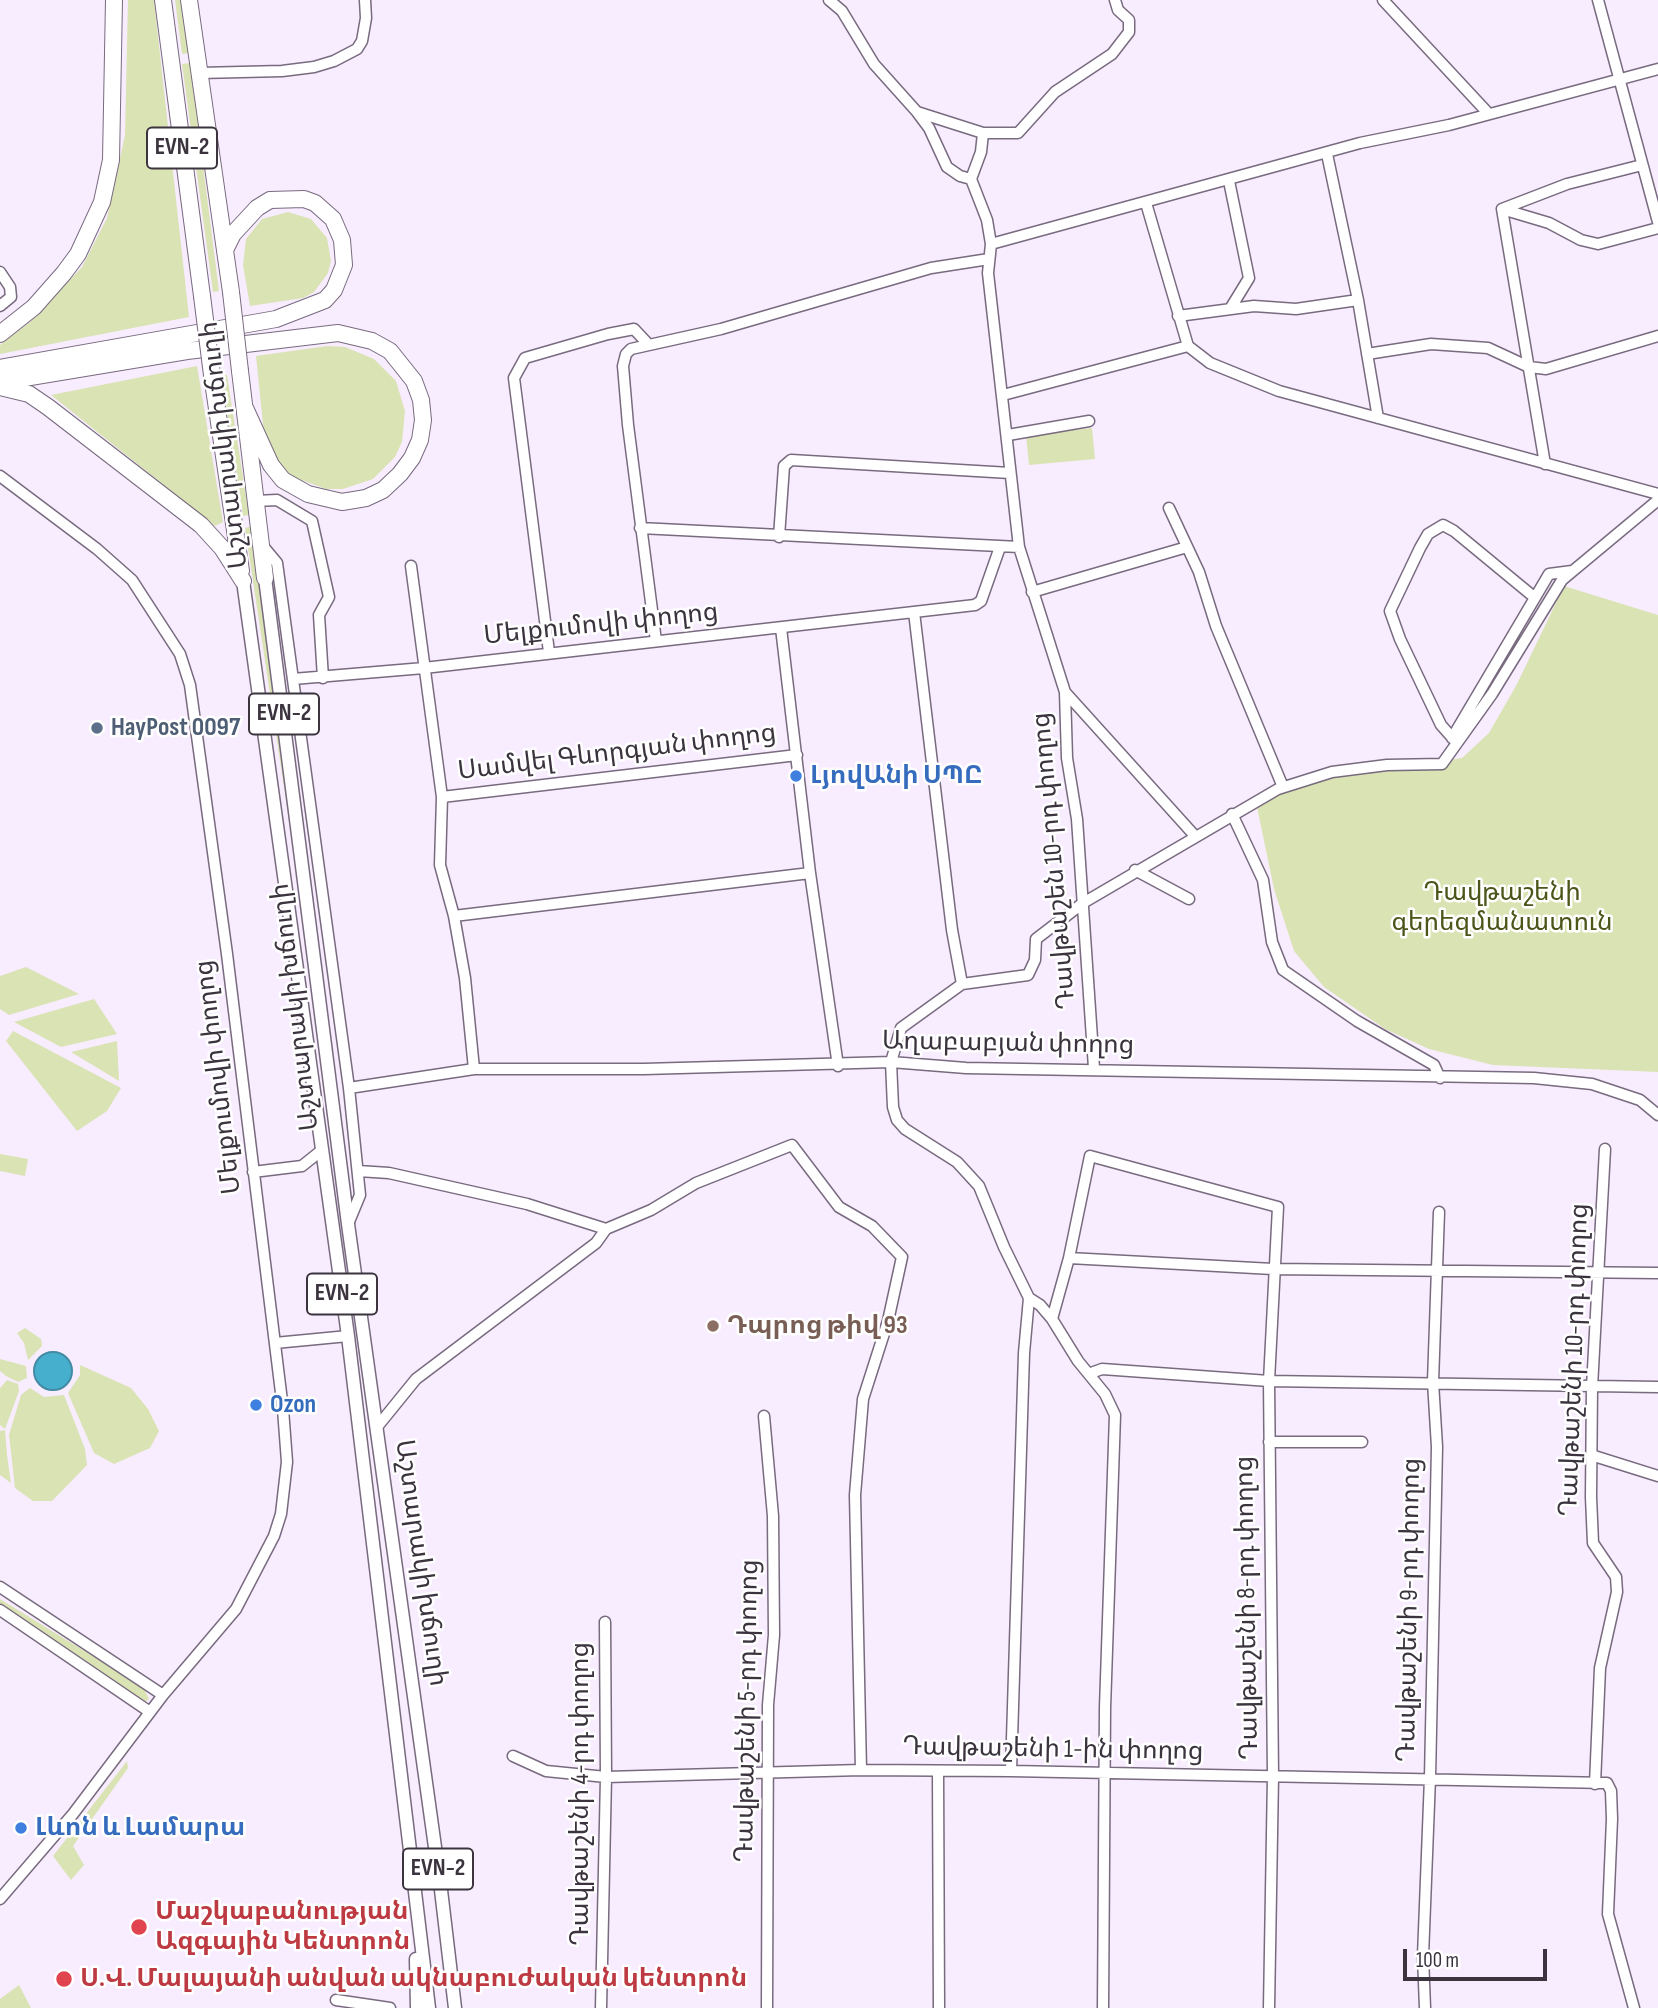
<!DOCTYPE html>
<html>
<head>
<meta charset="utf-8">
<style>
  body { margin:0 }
  #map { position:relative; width:1658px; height:2008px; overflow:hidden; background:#f8ecff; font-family:"Sofia Sans Condensed",sans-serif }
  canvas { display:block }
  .scale { position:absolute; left:1403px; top:1949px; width:144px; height:32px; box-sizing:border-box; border:4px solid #3b343e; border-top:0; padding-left:9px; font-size:21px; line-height:24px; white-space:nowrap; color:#3b343e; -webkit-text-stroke:5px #fff; paint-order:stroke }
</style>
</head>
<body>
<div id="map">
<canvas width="1658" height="2008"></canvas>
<div class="scale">100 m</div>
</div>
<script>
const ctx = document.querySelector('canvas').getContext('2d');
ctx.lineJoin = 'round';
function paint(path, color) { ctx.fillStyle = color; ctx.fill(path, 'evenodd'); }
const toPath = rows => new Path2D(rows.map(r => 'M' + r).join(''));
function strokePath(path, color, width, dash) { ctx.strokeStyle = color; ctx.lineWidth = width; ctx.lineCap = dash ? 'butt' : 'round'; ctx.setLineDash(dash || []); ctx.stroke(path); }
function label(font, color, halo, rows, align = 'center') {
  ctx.font = font + ' "Sofia Sans Condensed","Noto Sans Armenian",sans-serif'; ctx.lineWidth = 5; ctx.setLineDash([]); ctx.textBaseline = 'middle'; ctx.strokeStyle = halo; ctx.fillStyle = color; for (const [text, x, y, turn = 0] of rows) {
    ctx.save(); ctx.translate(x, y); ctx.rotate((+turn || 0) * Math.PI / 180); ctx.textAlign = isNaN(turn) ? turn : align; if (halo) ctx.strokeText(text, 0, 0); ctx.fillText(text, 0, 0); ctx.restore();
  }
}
const green = toPath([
  [128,0,154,0,189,317,0,354,0,345,30,322,82,267,107,218,125,135],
  [175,0,182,0,189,53,182,54],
  [190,63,219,291,213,292,182,64],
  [288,212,311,219,327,238,331,261,328,273,314,292,303,298,250,306,243,265,246,239,262,219],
  [327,346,345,347,374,359,396,381,405,411,402,442,395,457,373,479,343,489,326,489,293,477,280,465,264,434,256,356],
  [197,366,223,522,215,526,51,395],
  [221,375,227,375,249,515,243,516],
  [1092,428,1095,459,1029,465,1026,435],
  [252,526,268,635,291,834,245,528],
  [1564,586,1658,615,1658,1072,1493,1065,1429,1049,1385,1029,1324,987,1294,951,1274,889,1257,807,1305,780,1462,758,1489,733,1517,684],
  [26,967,79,994,9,1015,0,1009,0,976],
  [94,999,117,1034,61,1047,14,1022],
  [13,1031,121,1088,107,1111,77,1131,6,1041],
  [117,1041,119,1081,71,1052],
  [0,1154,28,1159,25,1176,0,1171],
  [25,1328,41,1339,42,1346,28,1360,24,1343,17,1333],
  [0,1359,26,1366,27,1378,18,1382,6,1376,0,1371],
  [80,1365,131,1388,148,1409,159,1431,150,1448,114,1464,94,1453,68,1393,80,1375],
  [7,1380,18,1384,19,1391,5,1429,0,1425,0,1388],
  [30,1388,44,1397,64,1395,85,1449,87,1465,52,1501,33,1501,15,1488,9,1435,21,1395],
  [5,1430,7,1455,11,1483,0,1475,0,1431],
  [0,1599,143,1687,149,1699,144,1703,0,1606],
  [127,1761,128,1768,73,1846,84,1865,71,1880,53,1856],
  [19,1985,31,2008,0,2008,0,1999]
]);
const water = toPath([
  '34 1371a19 19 0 1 1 38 0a19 19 0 1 1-38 0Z'
]);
const minor = toPath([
  [829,0,842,11,874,64,917,112,983,133],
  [1115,0,1118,10,1129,20,1129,32,1112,54,1055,92,1018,133,983,133,981,152,971,179,987,220,991,244,988,273,1019,547,1065,692,1195,836],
  [1383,0,1487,112],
  [1598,0,1658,222],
  [200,73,282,71,314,67,334,61,357,49,362,41,366,18,365,0],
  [917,112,929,128,947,167,960,176,971,179],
  [1229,181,1249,278,1230,309],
  [1146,203,1188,346,1210,363,1279,391,1658,494],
  [1502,209,1545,464],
  [1502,209,1549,223,1581,240,1598,244,1658,228],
  [1502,209,1567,184,1642,165],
  [991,244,1360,143,1449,125,1658,69],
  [0,272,10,287,11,297,0,306],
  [1358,300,1378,418],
  [1178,316,1254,306,1296,309,1358,300,1327,154],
  [1367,354,1431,344,1488,348,1529,367,1546,369,1658,336],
  [1003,395,1188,346],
  [1008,435,1089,421],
  [0,476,97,549,132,580,180,654,190,685,227,954,283,1409,287,1462,281,1514,274,1536,236,1609,163,1695,73,1814,0,1899],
  [255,501,277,500,312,521,329,597,319,615,323,678],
  [1169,508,1199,572,1216,626,1283,787],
  [640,528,1019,547],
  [779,537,784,466,791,460,1010,473],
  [262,545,277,563,349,1088,360,1195,348,1224],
  [411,566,442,797,440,865,454,916,465,978,474,1069],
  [1032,592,1187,547],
  [914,612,952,930,962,984],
  [781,628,810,873,838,1066],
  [656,641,628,425,623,366,626,354,631,349,721,329,931,268,989,259],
  [549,652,514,378,525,358,608,334,634,329,649,345],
  [293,679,424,668,975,605,981,601,1000,547],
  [1065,692,1067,758,1077,819,1094,1068],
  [1452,738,1549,574,1572,571],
  [1457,743,1441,725,1400,639,1390,611,1420,548,1428,534,1443,525,1454,531,1534,597],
  [442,797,797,755],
  [1232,814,1263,880,1272,942,1283,970,1357,1021,1434,1065,1440,1078],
  [1135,870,1189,899],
  [454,916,810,873],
  [349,1088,474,1069,644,1069,891,1062,966,1068,1534,1078,1592,1084,1640,1100,1658,1115],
  [358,1171,389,1173,527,1204,606,1229,651,1210,696,1183,792,1145,839,1207,872,1226,902,1257,888,1321,863,1399,855,1495,861,1770],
  [253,1172,302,1166,322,1150],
  [1069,1258,1090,1156,1278,1207,1269,1381,1273,1776,1269,2008],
  [1052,1319,1069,1258,1273,1269,1658,1273],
  [275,1343,348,1336],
  [1091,1373,1102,1369,1269,1381,1658,1387],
  [764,1416,773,1516,774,1635,768,1705,767,2008],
  [377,1427,416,1379,596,1243,606,1229],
  [1269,1442,1362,1442],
  [1591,1455,1658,1476],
  [0,1587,163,1695],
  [0,1610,150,1712],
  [513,1756,546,1771,606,1777,861,1770,1011,1771,1607,1783,1611,1791,1612,1819,1608,1914,1634,2008],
  [938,1771,939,2008],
  [1011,1771,1024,1353,1029,1298],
  [1595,1784,1600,1668,1617,1592,1616,1577,1593,1543,1591,1497,1592,1387,1605,1149],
  [336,2000,390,2008],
  [601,2008,606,1777,605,1622],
  [1103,2008,1105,1708,1115,1415,1105,1394,1078,1361,1052,1319,1040,1305,1029,1298,1004,1247,979,1186,957,1162,905,1129,897,1120,893,1107,891,1062,901,1028,962,984,1028,975,1035,960,1036,939,1083,903,1278,789,1332,772,1387,765,1442,764,1492,694,1562,580,1658,500],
  [1425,2008,1423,1956,1430,1778,1437,1447,1433,1382,1439,1212]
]);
const major = toPath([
  [265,578,348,1224,441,1890,455,2008],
  [243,581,348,1336,429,2008],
  [416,1959,417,2008]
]);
const highway = toPath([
  [163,0,202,296],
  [189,0,231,292],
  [0,334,34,307,64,273,78,254,102,202,111,160,114,0],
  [0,368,276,319,325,300,334,290,344,265,342,240,333,219,315,203,304,199,270,200,257,208,233,234,226,248],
  [240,371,265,578],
  [212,375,241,571],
  [0,382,187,351,338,333,372,341,390,351,414,381,421,400,423,420,420,440,412,458,400,474,383,490,366,498,342,502,308,494,283,480,271,465,245,408],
  [0,387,29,394,48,407,201,525,222,548,243,581]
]);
const highwayBridge = toPath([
  [231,292,240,371],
  [202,296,212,375]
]);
const markers = [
  [97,728,7,"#5c6f8a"],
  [796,776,7,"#3f7fe0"],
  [713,1326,7,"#8d6e63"],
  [256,1405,7,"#3f7fe0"],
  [21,1828,7,"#3f7fe0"],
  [139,1927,9,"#e0444e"],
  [64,1979,9,"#e0444e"]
];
const shields = [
  [182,148,70],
  [284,714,70],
  [342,1294,70],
  [438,1869,70]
];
const shieldNames = [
  ["EVN-2",182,148],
  ["EVN-2",284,714],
  ["EVN-2",342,1294],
  ["EVN-2",438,1869]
];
const streetNames = [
  ["Աշտարակի խճուղի",225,445,-97],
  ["Մելքումովի փողոց",601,625,-6],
  ["Սամվել Գևորգյան փողոց",617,753,-7],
  ["Դավթաշեն 10-րդ փողոց",1055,861,-95],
  ["Աշտարակի խճուղի",296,1007,-97],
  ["Աղաբաբյան փողոց",1008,1044,1],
  ["Մելքումովի փողոց",219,1077,-97],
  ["Դավթաշենի 10-րդ փողոց",1575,1360,-88],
  ["Աշտարակի խճուղի",420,1563,82],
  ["Դավթաշենի 8-րդ փողոց",1248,1608,-91],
  ["Դավթաշենի 9-րդ փողոց",1410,1610,-89],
  ["Դավթաշենի 5-րդ փողոց",748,1711,-89],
  ["Դավթաշենի 1-ին փողոց",1053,1750,1],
  ["Դավթաշենի 4-րդ փողոց",581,1794,-90]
];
const serviceNames = [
  ["HayPost 0097",111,728]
];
const shopNames = [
  ["ԼյովԱնի ՍՊԸ",810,776],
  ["Ozon",270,1405],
  ["Լևոն և Լամարա",35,1828]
];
const parkNames = [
  ["Դավթաշենի",1502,893],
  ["գերեզմանատուն",1502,923]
];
const educationNames = [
  ["Դպրոց թիվ 93",727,1326]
];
const healthNames = [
  ["Մաշկաբանության",155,1912],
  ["Ազգային Կենտրոն",155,1942],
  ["Ս.Վ. Մալայանի անվան ակնաբուժական կենտրոն",80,1979]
];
paint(green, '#dae3b3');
paint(water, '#46afce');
strokePath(water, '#438aa3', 2);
strokePath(minor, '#786a7f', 13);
strokePath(major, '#786a7f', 15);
strokePath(highway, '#786a7f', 18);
strokePath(minor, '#fff', 10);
strokePath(major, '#fff', 12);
strokePath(highway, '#fff', 16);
strokePath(highwayBridge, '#786a7f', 18, []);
strokePath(highwayBridge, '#fff', 16);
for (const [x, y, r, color] of markers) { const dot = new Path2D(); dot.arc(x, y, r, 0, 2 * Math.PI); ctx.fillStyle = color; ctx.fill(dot); strokePath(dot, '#fff', 2.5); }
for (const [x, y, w] of shields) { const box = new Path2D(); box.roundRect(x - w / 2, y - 20.5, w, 41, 5); ctx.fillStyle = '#fff'; ctx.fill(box); strokePath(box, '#3b343e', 2); }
label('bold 24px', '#3b343e', null, shieldNames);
label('26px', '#3b343e', '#fff', streetNames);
label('bold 26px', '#4e5e75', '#fff', serviceNames, 'left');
label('bold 26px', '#366cbe', '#fff', shopNames, 'left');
label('26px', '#4d551b', '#fff', parkNames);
label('bold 26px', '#785e54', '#fff', educationNames, 'left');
label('bold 26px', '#be3a42', '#fff', healthNames, 'left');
</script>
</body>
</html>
